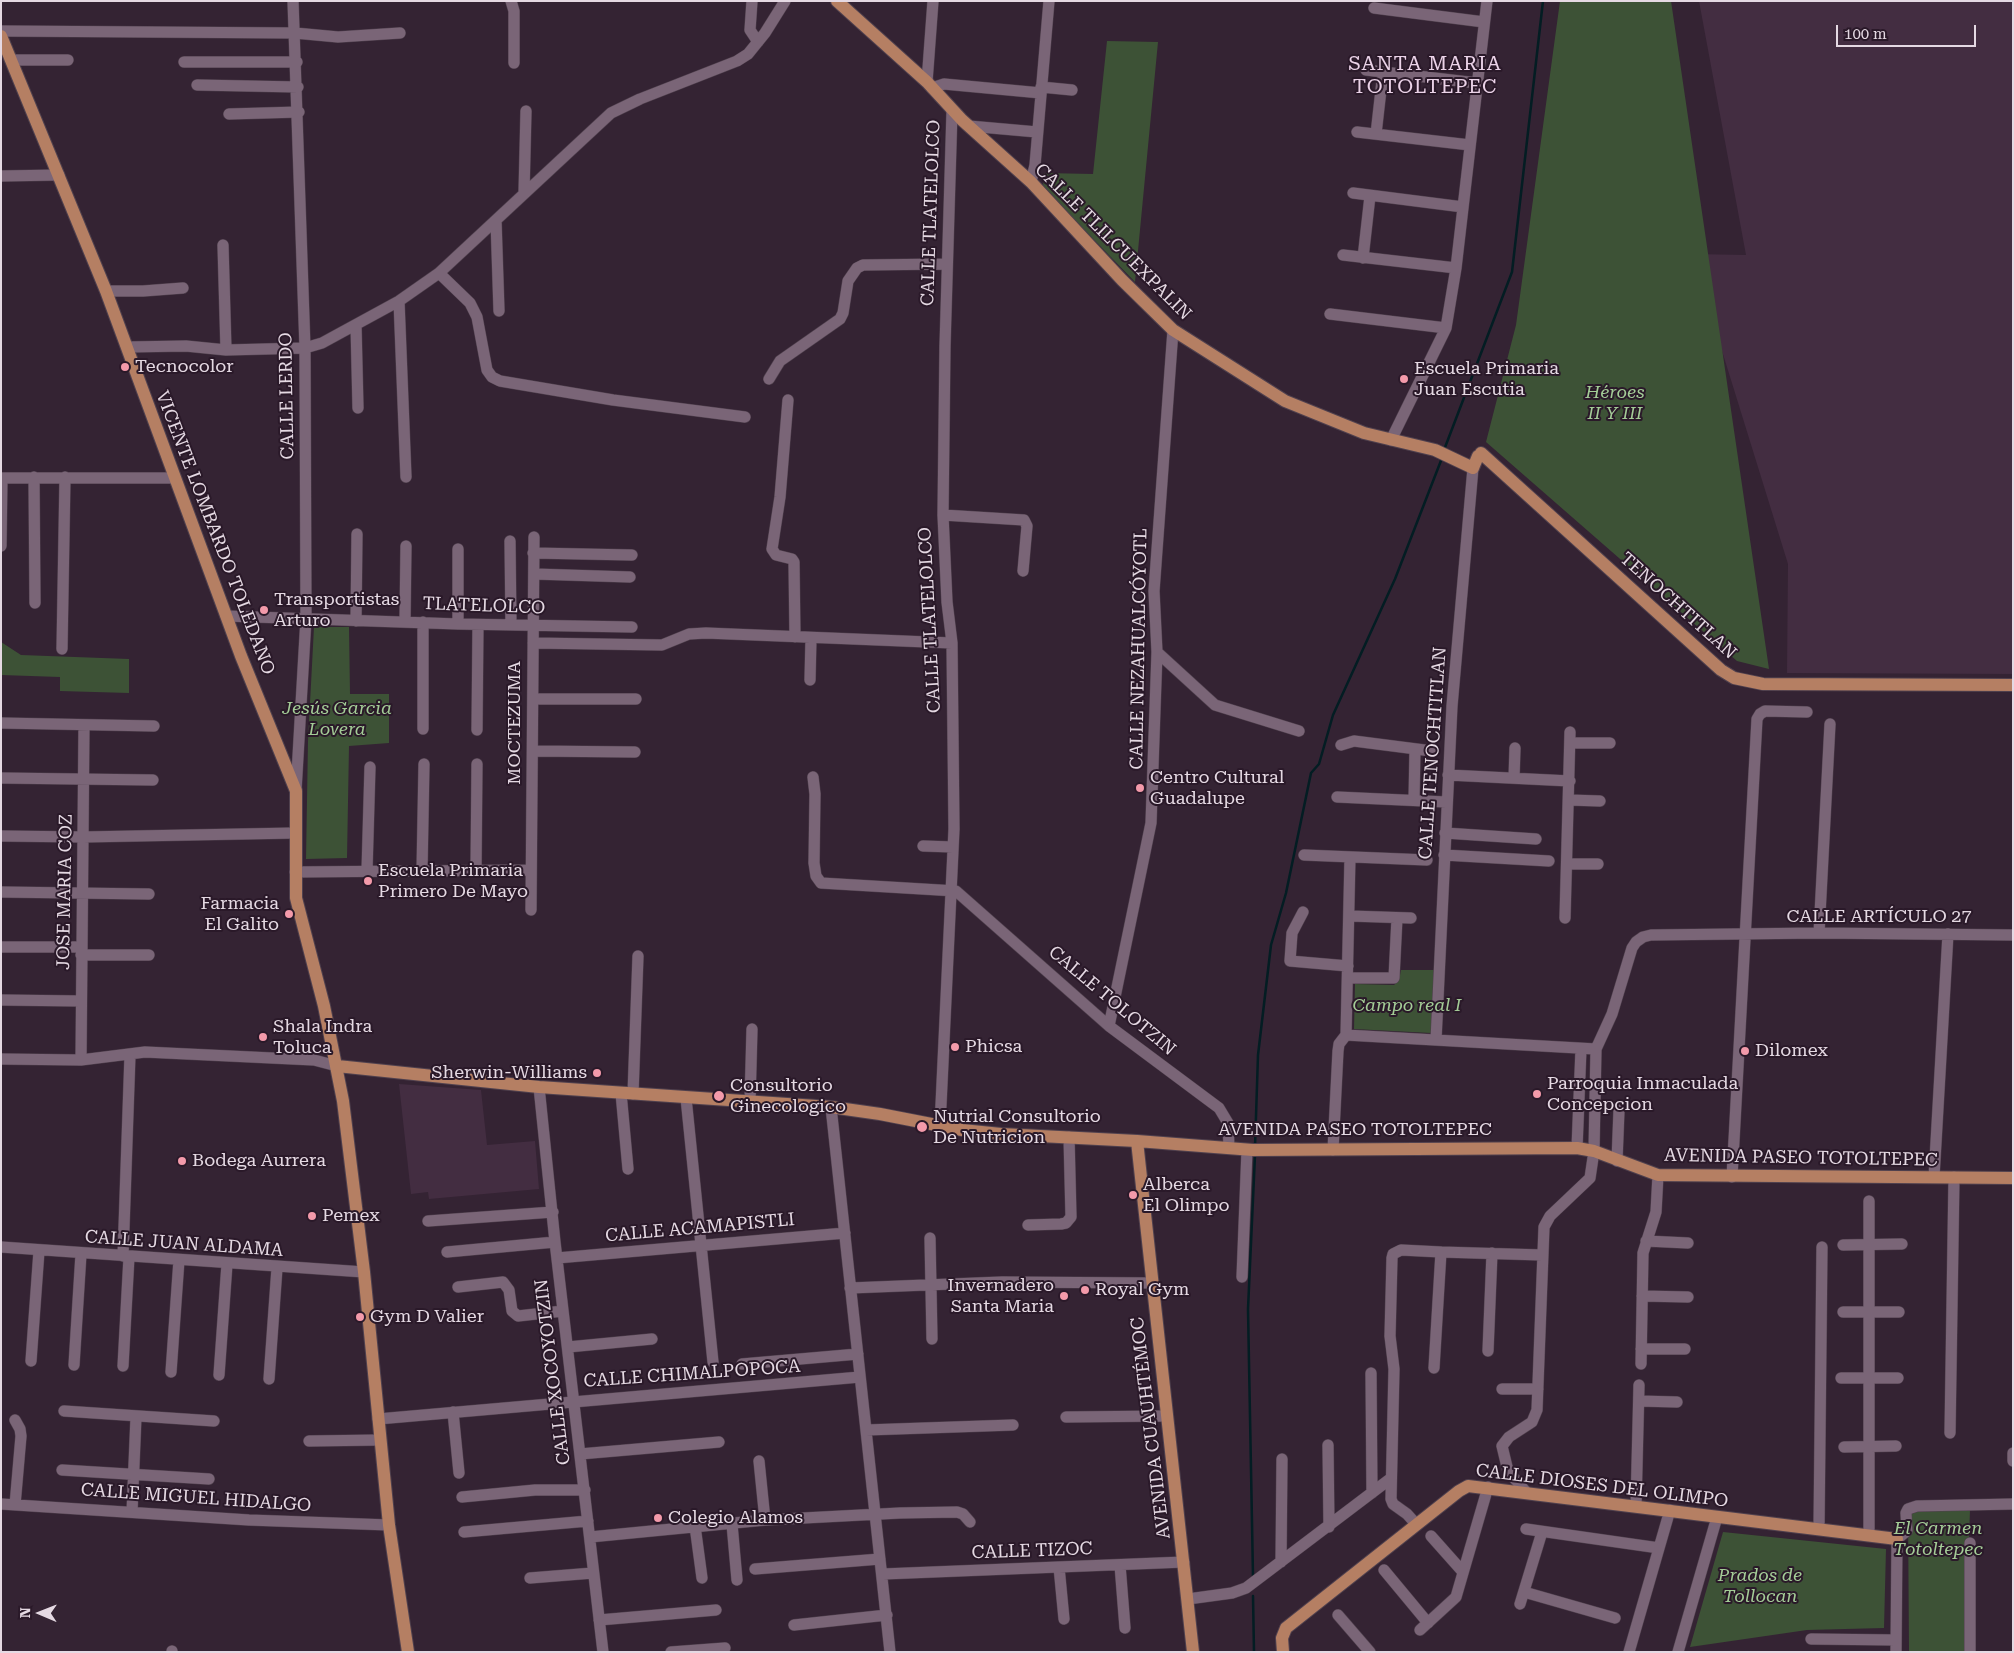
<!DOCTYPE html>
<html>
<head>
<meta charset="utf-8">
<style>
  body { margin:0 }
  #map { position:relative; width:2014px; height:1653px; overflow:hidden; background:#342333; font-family:"Roboto Serif",serif }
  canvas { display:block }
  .frame { position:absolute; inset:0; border:2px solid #e5d9e3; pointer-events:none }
  .north { position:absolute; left:15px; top:1588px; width:50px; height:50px; -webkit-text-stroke:4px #2a1929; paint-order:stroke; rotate:271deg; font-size:14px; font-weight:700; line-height:20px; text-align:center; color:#e5d9e3 }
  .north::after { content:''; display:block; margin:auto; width:18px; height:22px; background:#e5d9e3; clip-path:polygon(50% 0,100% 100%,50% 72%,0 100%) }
  .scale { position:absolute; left:1836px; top:25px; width:140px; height:22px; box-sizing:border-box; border:2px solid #e5d9e3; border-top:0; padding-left:6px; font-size:15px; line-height:18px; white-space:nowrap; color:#e5d9e3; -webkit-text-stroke:4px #2a1929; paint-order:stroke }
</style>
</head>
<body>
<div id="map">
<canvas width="2014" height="1653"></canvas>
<div class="frame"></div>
<div class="north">N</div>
<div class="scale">100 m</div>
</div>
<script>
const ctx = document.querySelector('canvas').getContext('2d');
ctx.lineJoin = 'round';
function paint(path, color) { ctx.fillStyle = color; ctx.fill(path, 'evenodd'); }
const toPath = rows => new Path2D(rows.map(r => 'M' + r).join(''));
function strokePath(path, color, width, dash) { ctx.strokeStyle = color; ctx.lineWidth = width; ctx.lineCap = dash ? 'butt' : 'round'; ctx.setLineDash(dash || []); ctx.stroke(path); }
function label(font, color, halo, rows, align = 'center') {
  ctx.font = font + ' "Roboto Serif",serif'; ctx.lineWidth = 4; ctx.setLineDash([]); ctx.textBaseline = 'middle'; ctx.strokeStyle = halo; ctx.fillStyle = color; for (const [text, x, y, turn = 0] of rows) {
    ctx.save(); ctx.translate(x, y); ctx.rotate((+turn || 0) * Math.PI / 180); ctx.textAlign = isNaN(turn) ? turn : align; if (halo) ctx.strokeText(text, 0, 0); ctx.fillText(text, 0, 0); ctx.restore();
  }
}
const built = toPath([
  [1699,1,2013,1,2013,674,1787,673,1788,564,1692,254,1746,255],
  [399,1084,481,1090,487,1145,535,1141,539,1189,429,1199,428,1192,411,1194]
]);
const green = toPath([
  [1560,1,1671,1,1769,669,1737,661,1486,442,1516,325],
  [1107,41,1158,42,1135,282,1043,187,1044,173,1093,174],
  [314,627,349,627,350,694,389,694,389,743,349,746,347,858,306,859,308,741],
  [1,642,21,655,129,659,129,693,60,691,60,677,1,675],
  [1401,970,1434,970,1431,1033,1354,1029,1355,984,1394,985,1399,980],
  [1908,1509,1970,1510,1965,1652,1909,1652],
  [1723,1532,1886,1549,1884,1628,1807,1630,1690,1647]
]);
const stream = toPath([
  [1444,450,1512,272,1543,1],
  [1255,1147,1258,1055,1271,945,1286,893,1311,773,1319,764,1333,715,1395,579,1442,458],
  [1253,1576,1248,1309,1255,1155],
  [1253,1596,1254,1652]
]);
const minor = toPath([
  [293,1,305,348,306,618,296,791],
  [511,1,514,11,514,63],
  [752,1,750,30,758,42],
  [1374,8,1484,22],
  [1,31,295,33,338,37,400,33],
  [11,60,68,60],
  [184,62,297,62],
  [1366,70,1477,83],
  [927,82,933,1],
  [197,85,298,87],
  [1041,87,1072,90],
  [932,88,944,84,1041,93],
  [229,114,299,112],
  [969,126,1037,132],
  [1357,132,1470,145],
  [1376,134,1383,72],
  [1,176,59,175],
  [1031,182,1035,165,1049,1],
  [524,193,526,111],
  [1353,193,1463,207],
  [496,220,499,311],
  [223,245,226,350],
  [1343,255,1456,268],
  [1363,258,1370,196],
  [439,273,470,303,477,317,487,370,492,377,500,381,613,400,745,417],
  [106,291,143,291,183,288],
  [399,301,406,477],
  [1330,314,1446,328],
  [356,325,358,408],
  [127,347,186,346,226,350,305,348,322,343,399,301,439,273,611,113,640,99,737,61,748,54,765,33,785,1],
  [769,379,780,361,840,319,843,313,848,281,857,268,863,265,947,264],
  [788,400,780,497,772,549,776,555,792,559,794,562,795,637],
  [1391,440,1446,328,1456,268,1487,1],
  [34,477,35,603],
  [1,478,175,478],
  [943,515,1024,520,1027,526,1023,571],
  [510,541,511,625],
  [1,546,2,478],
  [533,553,632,555],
  [534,574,630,577],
  [226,616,458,624,632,627],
  [356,621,357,534],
  [405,621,406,546],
  [458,624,458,549],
  [533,643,662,645,689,634,706,633,952,643],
  [62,649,65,477],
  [1157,652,1215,705,1299,731],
  [810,680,811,638],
  [533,699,636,699],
  [1,723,154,726],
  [423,729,423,622],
  [477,730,478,625],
  [1570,743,1610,743],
  [1341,745,1354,741,1432,751],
  [533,751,635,752],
  [1448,775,1570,781],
  [813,777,815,794,814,863,816,876,821,883,956,891,1109,1026,1219,1108,1228,1123,1229,1148],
  [1,778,153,780],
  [1514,778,1515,748],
  [1337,797,1446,802],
  [1414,800,1415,749],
  [1569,800,1600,801],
  [1445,833,1536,839],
  [1,836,83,837,295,833],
  [923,846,953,847],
  [1304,855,1427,860],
  [1444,855,1549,861],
  [1567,864,1598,864],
  [476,870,477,764],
  [367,871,370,767],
  [422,871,424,764],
  [295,872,531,870],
  [1,892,149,894],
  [531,910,534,537],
  [1303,912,1292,933,1290,961,1348,966],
  [1350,916,1411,918],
  [1565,918,1570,732],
  [1819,933,1830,724],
  [1,947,81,947],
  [81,955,149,955],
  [1348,978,1394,978,1397,918],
  [1,1000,81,1001],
  [1109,1026,1151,823,1157,652,1154,591,1173,330],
  [1346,1035,1596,1049],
  [1346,1035,1350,857],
  [1436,1040,1452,706,1473,468],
  [1,1059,81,1060,145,1052,314,1060,337,1066],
  [81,1060,84,725],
  [539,1087,555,1242,603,1652],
  [621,1093,628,1169],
  [633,1094,638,956],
  [686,1098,713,1362],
  [750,1102,752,1029],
  [831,1107,890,1652],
  [940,1126,954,829,952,643,947,602,943,515,945,346,952,111],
  [1577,1148,1581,1049],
  [1333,1150,1338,1051,1339,1044,1346,1035],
  [1617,1161,1619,1110],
  [1732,1177,1757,719,1760,714,1765,711,1807,712],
  [1934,1177,1948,934],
  [428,1221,553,1212],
  [1028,1225,1061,1224,1066,1223,1071,1217,1069,1137],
  [930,1238,932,1339],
  [1646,1241,1688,1243],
  [1843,1245,1902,1244],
  [1,1247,364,1272],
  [447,1252,555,1242],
  [123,1256,130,1055],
  [557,1258,845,1233],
  [1242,1277,1247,1150],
  [458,1287,503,1282,509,1290,512,1311,518,1316,563,1311],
  [850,1288,1002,1282,1152,1283],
  [1642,1296,1688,1297],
  [1843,1312,1899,1312],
  [568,1347,652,1339],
  [1641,1349,1685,1349],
  [1488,1351,1492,1253],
  [31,1361,39,1251],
  [742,1364,858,1354],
  [1641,1364,1643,1253,1656,1212,1658,1175],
  [74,1365,81,1254],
  [123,1366,129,1257],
  [1434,1368,1441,1252,1542,1255],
  [171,1372,179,1260],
  [1371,1373,1372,1493],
  [219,1375,227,1264],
  [1841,1378,1898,1378],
  [269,1379,277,1268],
  [1502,1389,1538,1389],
  [1639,1401,1677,1402],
  [64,1411,214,1421],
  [453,1412,459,1473],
  [1066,1417,1167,1416],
  [378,1419,860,1377],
  [15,1420,20,1429,21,1436,15,1505],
  [866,1430,1013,1425],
  [1950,1433,1954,1177],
  [309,1441,380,1440],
  [1328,1445,1329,1527],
  [1844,1447,1896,1446],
  [580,1454,719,1442],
  [759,1461,765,1520],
  [2013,1461,2013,1453],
  [62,1470,209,1479],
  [1527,1493,1508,1471,1502,1446,1509,1437,1532,1422,1537,1410,1544,1227,1550,1216,1590,1178,1594,1151,1596,1049,1612,1014,1632,948,1636,942,1643,937,1651,935,1819,933,2013,935],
  [462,1497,535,1490,585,1490],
  [1,1504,249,1520,389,1525],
  [1636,1506,1639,1385],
  [132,1512,136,1417],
  [732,1524,737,1580],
  [1416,1524,1407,1514,1393,1504,1391,1499,1394,1369,1390,1336,1392,1258,1393,1254,1401,1250,1441,1252],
  [695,1526,702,1578],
  [1526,1529,1659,1548],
  [1819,1529,1822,1247],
  [464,1532,588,1521],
  [1869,1535,1869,1201],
  [1431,1536,1463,1572],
  [590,1537,765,1520,900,1513,957,1512,963,1514,970,1522],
  [1970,1543,1970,1652],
  [1281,1562,1282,1459],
  [1120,1565,1125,1628],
  [1059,1567,1064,1619],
  [755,1569,880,1559],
  [1384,1570,1428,1623],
  [883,1574,1184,1562],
  [530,1578,593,1573],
  [1524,1592,1615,1618],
  [1188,1599,1232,1593,1246,1588,1390,1479],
  [1520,1604,1542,1532],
  [1338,1615,1370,1652],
  [599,1620,716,1610],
  [794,1625,887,1615],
  [1420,1630,1456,1597,1488,1487],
  [1811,1639,1896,1640],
  [172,1652,172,1651],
  [671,1652,725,1648],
  [1629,1652,1670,1510],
  [1678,1652,1717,1517],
  [1896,1652,1897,1539,1907,1531,1906,1513,1908,1509,1917,1506,2013,1504]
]);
const major = toPath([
  [837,1,927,82,962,120,1031,182,1122,280,1173,330,1285,401,1364,433,1435,450,1473,468,1478,456],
  [1,36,106,291,241,656,296,791,296,898,324,1006,343,1101,364,1272,389,1525,408,1652],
  [1481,453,1721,670,1734,678,1763,684,2013,685],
  [337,1066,539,1087,831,1107,880,1114,962,1130,1001,1134,1137,1141,1253,1150,1577,1148,1594,1151,1658,1175,2013,1178],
  [1137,1141,1193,1652],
  [1283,1652,1282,1638,1286,1628,1459,1491,1468,1486,1897,1539]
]);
const markers = [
  [125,367,5,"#f39aaa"],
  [1404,379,5,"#f39aaa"],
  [264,610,5,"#f39aaa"],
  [1140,788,5,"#f39aaa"],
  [368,881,5,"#f39aaa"],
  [289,914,5,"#f39aaa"],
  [263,1037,5,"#f39aaa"],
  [955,1047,5,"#f39aaa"],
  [1745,1051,5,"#f39aaa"],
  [597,1073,5,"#f39aaa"],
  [1537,1094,5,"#f39aaa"],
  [719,1096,6,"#f39aaa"],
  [922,1127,6,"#f39aaa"],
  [182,1161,5,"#f39aaa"],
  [1133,1195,5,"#f39aaa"],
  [312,1216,5,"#f39aaa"],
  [1085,1290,5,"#f39aaa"],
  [1064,1296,5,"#f39aaa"],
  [360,1317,5,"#f39aaa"],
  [658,1518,5,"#f39aaa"]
];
const streetNames = [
  ["CALLE TLATELOLCO",931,213,-88],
  ["CALLE TLILCUEXPALIN",1113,242,45],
  ["CALLE LERDO",287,396,-91],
  ["VICENTE LOMBARDO TOLEDANO",215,533,69],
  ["TLATELOLCO",484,606,2],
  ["TENOCHTITLAN",1678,606,42],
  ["CALLE TLATELOLCO",930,620,-93],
  ["CALLE NEZAHUALCÓYOTL",1139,649,-89],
  ["MOCTEZUMA",515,723,-90],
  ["CALLE TENOCHTITLAN",1433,753,-86],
  ["JOSE MARIA COZ",65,892,-89],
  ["CALLE ARTÍCULO 27",1879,917],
  ["CALLE TOLOTZIN",1112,1001,40],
  ["AVENIDA PASEO TOTOLTEPEC",1355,1130],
  ["AVENIDA PASEO TOTOLTEPEC",1801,1158,1],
  ["CALLE ACAMAPISTLI",700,1228,-5],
  ["CALLE JUAN ALDAMA",184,1244,4],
  ["CALLE XOCOYOTZIN",553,1372,-97],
  ["CALLE CHIMALPOPOCA",692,1374,-4],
  ["AVENIDA CUAUHTÉMOC",1151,1428,-97],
  ["CALLE DIOSES DEL OLIMPO",1602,1486,7],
  ["CALLE MIGUEL HIDALGO",196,1498,4],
  ["CALLE TIZOC",1032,1551,-2]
];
const poiNames = [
  ["Tecnocolor",135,367],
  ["Escuela Primaria",1414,369],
  ["Juan Escutia",1414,390],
  ["Transportistas",274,600],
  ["Arturo",274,621],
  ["Centro Cultural",1150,778],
  ["Guadalupe",1150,799],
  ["Escuela Primaria",378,871],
  ["Primero De Mayo",378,892],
  ["Farmacia",279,904,"right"],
  ["El Galito",279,925,"right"],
  ["Shala Indra",273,1027],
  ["Toluca",273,1048],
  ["Phicsa",965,1047],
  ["Dilomex",1755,1051],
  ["Sherwin-Williams",587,1073,"right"],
  ["Parroquia Inmaculada",1547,1084],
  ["Concepcion",1547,1105],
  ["Consultorio",730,1086],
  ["Ginecologico",730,1107],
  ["Nutrial Consultorio",933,1117],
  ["De Nutricion",933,1138],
  ["Bodega Aurrera",192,1161],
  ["Alberca",1143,1185],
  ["El Olimpo",1143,1206],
  ["Pemex",322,1216],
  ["Invernadero",1054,1286,"right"],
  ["Santa Maria",1054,1307,"right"],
  ["Royal Gym",1095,1290],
  ["Gym D Valier",370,1317],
  ["Colegio Alamos",668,1518]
];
const parkNames = [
  ["Héroes",1615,393],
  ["II Y III",1615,414],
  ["Jesús Garcia",337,709],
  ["Lovera",337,730],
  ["Campo real I",1407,1006],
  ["El Carmen",1938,1529],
  ["Totoltepec",1938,1550],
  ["Prados de",1760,1576],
  ["Tollocan",1760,1597]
];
const quarterNames = [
  ["SANTA MARIA",1425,64],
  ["TOTOLTEPEC",1425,87]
];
paint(built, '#432d41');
paint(green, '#3d5236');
strokePath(stream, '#031d23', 2.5);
strokePath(minor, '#50414e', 12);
strokePath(major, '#50414e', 14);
strokePath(minor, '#7a6577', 11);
strokePath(major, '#b57f63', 12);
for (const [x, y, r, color] of markers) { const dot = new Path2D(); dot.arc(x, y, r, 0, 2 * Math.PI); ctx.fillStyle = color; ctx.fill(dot); strokePath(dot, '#2a1929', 2); }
label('18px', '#e5d9e3', '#2a1929', streetNames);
label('18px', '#e5d9e3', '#2a1929', poiNames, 'left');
label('italic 18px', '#a4cd97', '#2a1929', parkNames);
ctx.letterSpacing = '1px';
label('20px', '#ebd3e8', '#2a1929', quarterNames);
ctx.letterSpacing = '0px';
</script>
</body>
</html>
